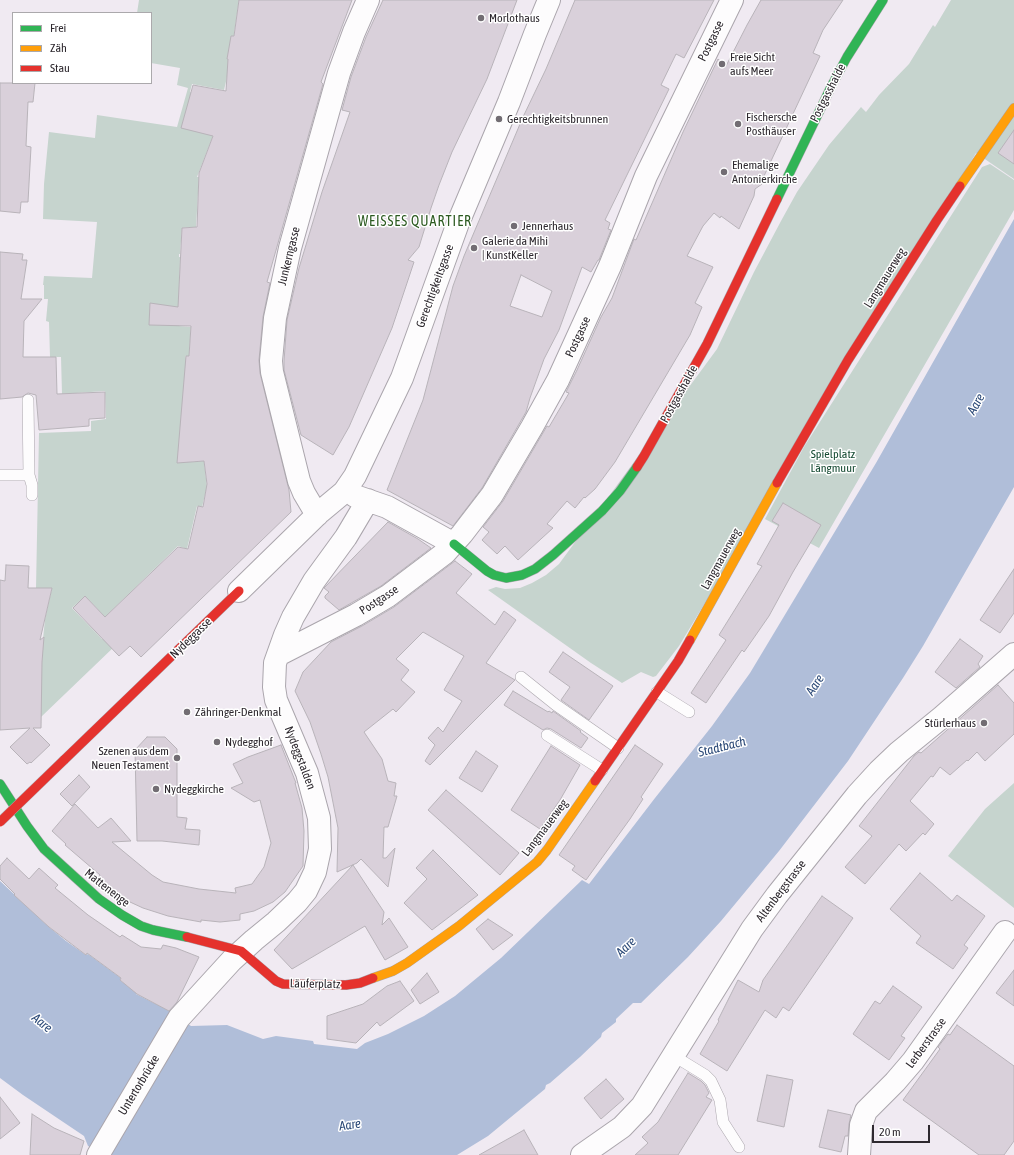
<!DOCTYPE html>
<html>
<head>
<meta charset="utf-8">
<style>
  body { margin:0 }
  #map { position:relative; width:1014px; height:1155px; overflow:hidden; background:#f0eaf2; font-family:"Asap Condensed",sans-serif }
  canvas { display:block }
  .legend { position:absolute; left:12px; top:12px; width:140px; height:72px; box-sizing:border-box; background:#fff; border:1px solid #aba9ac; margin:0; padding:5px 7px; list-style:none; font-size:12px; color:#2e292f }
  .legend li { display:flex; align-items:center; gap:8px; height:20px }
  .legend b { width:20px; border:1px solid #aba9ac }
  .scale { position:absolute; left:872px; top:1125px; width:58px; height:18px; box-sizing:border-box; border:2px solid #2e292f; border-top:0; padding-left:5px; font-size:12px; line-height:14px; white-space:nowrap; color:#2e292f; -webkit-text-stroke:3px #fff; paint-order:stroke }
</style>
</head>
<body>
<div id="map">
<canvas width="1014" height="1155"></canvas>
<ul class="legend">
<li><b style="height:5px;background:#30b455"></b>Frei</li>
<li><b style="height:5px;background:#ff9f0a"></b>Zäh</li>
<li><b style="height:5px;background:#e5322d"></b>Stau</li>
</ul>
<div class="scale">20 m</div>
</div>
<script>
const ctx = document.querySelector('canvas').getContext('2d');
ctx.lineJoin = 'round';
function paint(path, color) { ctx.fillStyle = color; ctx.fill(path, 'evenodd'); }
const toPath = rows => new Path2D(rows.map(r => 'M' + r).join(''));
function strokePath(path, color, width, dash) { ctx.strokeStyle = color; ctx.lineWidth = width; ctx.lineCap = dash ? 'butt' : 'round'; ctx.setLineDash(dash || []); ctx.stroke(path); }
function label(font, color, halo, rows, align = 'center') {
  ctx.font = font + ' "Asap Condensed",sans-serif'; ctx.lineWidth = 3; ctx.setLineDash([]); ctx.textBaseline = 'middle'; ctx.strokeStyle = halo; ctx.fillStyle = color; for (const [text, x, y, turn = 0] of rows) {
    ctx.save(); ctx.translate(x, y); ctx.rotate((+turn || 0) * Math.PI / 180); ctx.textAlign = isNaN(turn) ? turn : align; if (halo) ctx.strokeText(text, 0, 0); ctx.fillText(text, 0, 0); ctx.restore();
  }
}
const green = toPath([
  [139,0,239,0,233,41,227,59,231,60,224,90,192,84,190,92,222,99,213,136,197,177,199,177,196,227,182,228,180,254,179,254,179,257,180,257,179,326,191,327,189,356,186,356,185,357,187,358,186,462,204,461,207,487,202,507,197,506,187,549,178,546,105,617,85,596,72,608,102,639,106,635,116,645,41,717,41,662,43,639,45,619,52,588,36,588,39,433,91,431,91,421,106,419,105,391,62,394,61,357,50,357,49,322,46,321,48,299,44,299,44,285,43,285,44,276,92,278,97,222,43,219,44,184,49,132,95,138,97,115,177,127,188,88,177,85,180,68,151,63,151,13,137,13],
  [951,0,1014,0,1014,179,976,153,679,646,656,676,653,677,641,672,622,683,591,663,488,590,496,587,505,589,520,588,532,583,546,575,559,564,717,349,754,272,781,221,797,192,829,145,861,107,866,112,879,95,909,64,933,25,935,27],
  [990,164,1014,180,1014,210,819,548,765,519,804,447,982,167],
  [1014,783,1014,908,948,856,985,809]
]);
const water = toPath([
  [1014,219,1014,487,923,646,903,678,848,761,779,851,721,921,688,957,641,1003,633,1003,616,1019,616,1022,602,1033,601,1037,580,1057,550,1083,546,1085,545,1089,488,1136,457,1155,104,1155,88,1146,84,1136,23,1095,0,1078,0,881,49,927,66,941,86,955,88,954,121,978,120,980,136,992,136,994,172,1012,191,1026,227,1025,263,1039,276,1036,313,1041,314,1044,357,1049,365,1043,388,1034,424,1016,455,996,501,958,582,880,589,884,655,798,712,726,750,673,876,463]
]);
const building = toPath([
  [239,0,352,0,321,82,323,84,267,282,270,283,263,317,259,360,260,373,289,490,291,512,141,657,130,646,119,656,73,608,85,596,105,617,178,547,188,549,198,506,203,507,207,484,204,461,177,463,186,356,189,356,191,326,149,325,150,303,178,307,182,228,197,227,199,173,213,136,181,128,193,85,226,91,228,59,227,59,231,36,234,36,239,0],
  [383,0,517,0,487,79,452,152,439,185,431,208,419,247,408,260,414,262,392,328,349,427,333,455,301,435,284,370,284,361,287,320,299,268,322,192,350,112,342,110,351,77,366,37,383,0],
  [575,0,714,0,684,58,676,54,661,85,669,89,605,220,610,223,608,229,611,230,599,260,598,260,591,272,582,267,559,330,544,359,530,398,526,412,482,488,453,526,387,490,423,400,453,286,464,256,523,117,546,69,575,0],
  [521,275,552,291,542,317,510,306,521,275],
  [761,0,843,0,823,30,813,53,820,56,764,176,762,184,755,189,754,196,739,229,721,216,720,218,714,213,703,226,687,256,713,267,695,303,702,307,690,335,615,462,595,489,585,498,584,497,575,508,567,501,547,524,553,528,518,560,505,546,497,554,482,540,489,532,483,527,503,501,547,426,549,427,569,393,566,392,577,370,601,317,612,298,634,239,636,240,683,132,718,59,726,66,747,25,761,0],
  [0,83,35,83,33,102,28,102,26,146,31,147,28,202,21,202,20,213,0,211,0,83],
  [1014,130,1014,164,998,153,1014,130],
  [0,252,23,254,22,260,27,260,21,299,42,299,24,321,23,357,56,357,57,394,105,392,105,418,89,419,89,426,39,430,36,395,28,393,22,397,0,399,0,252],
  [783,503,821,525,793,572,769,616,744,652,742,650,706,703,691,693,726,640,719,635,762,566,757,564,779,525,772,521,783,503],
  [388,522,418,539,431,548,381,586,339,610,325,598,325,596,329,592,324,588,388,522],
  [455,561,472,574,456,593,495,625,504,611,516,620,486,663,515,680,430,765,425,761,435,745,428,738,438,727,443,732,462,701,444,690,464,656,423,632,396,659,409,670,401,680,415,692,396,712,393,709,364,732,382,759,388,781,396,783,394,796,397,796,388,827,384,827,383,858,386,858,395,848,388,887,361,859,357,863,337,872,338,828,328,777,321,754,310,722,295,691,303,672,331,642,362,626,394,607,455,561],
  [6,565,29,566,28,588,52,588,40,640,44,637,42,662,41,728,33,728,50,745,31,763,30,762,27,764,10,747,30,728,0,730,0,580,5,581,6,565],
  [1014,569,1014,613,1000,633,980,620,1014,569],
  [960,639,983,656,978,664,980,667,956,688,935,672,960,639],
  [563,652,613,686,589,720,561,700,570,687,549,672,563,652],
  [998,685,1014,703,1014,734,985,761,977,752,968,761,967,760,950,775,940,767,933,777,931,776,910,801,934,824,925,835,923,833,906,851,899,844,865,884,845,867,872,836,859,826,914,756,919,752,921,753,998,685],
  [513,691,548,712,549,711,552,713,553,711,581,731,580,732,588,738,581,748,551,729,547,728,543,730,504,705,513,691],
  [147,737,165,737,177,749,177,817,187,818,185,829,200,830,199,845,162,841,137,841,135,750,147,737],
  [281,745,296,783,295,783,302,808,304,831,303,866,285,892,273,902,254,911,240,914,240,920,220,922,201,920,201,922,168,916,143,908,130,902,101,882,103,880,99,877,100,875,65,845,66,844,52,831,75,804,98,828,111,818,131,841,112,842,152,875,163,882,199,889,236,893,235,888,252,884,264,867,271,843,260,800,254,802,231,788,243,783,233,764,248,757,281,745],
  [635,745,663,764,641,797,643,799,630,819,586,880,572,870,575,866,559,855,635,745],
  [551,746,580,765,560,800,540,829,511,810,551,746],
  [476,751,498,766,482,792,459,778,476,751],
  [79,775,90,787,72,806,60,794,79,775],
  [446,790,519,853,500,875,428,810,446,790],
  [433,850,478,895,432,930,404,903,427,879,416,868,433,850],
  [7,858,29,879,39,868,58,885,55,888,88,915,120,937,122,935,141,947,161,949,163,945,176,948,199,957,177,1002,169,1011,137,994,120,980,121,978,87,953,86,955,49,927,14,895,15,894,0,879,0,866,7,858],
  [353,865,384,912,382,925,389,918,408,947,385,960,365,926,292,969,274,950,353,865],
  [920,873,952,901,957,895,985,916,964,945,968,948,953,969,916,943,921,936,890,909,920,873],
  [822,896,853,918,789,1011,783,1007,776,1018,765,1010,727,1071,700,1054,719,1021,718,1020,738,980,759,992,763,980,822,896],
  [488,919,513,935,493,950,476,929,488,919],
  [1014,970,1014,1006,996,993,1014,970],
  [427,973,439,992,420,1004,411,990,427,973],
  [400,981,414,1001,380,1026,377,1022,356,1043,327,1039,327,1016,363,1004,387,986,400,981],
  [893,986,922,1007,901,1036,905,1038,889,1060,853,1034,875,1001,880,1004,893,986],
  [957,1025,1014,1066,1014,1141,1004,1155,979,1155,903,1100,940,1049,938,1047,948,1034,950,1035,957,1025],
  [688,1073,701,1081,705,1085,709,1093,706,1097,712,1100,678,1155,635,1155,648,1143,642,1137,658,1122,688,1073],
  [767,1075,793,1080,784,1127,757,1121,767,1075],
  [606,1079,624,1099,601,1119,584,1098,606,1079],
  [0,1097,20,1123,0,1139,0,1097],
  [828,1110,851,1115,849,1124,848,1136,845,1136,841,1152,819,1147,828,1110],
  [32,1114,54,1128,84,1141,80,1155,30,1155,32,1114],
  [524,1130,538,1155,479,1155,524,1130]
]);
const lane = toPath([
  [28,400,29,475,32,485,32,495],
  [0,475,29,475],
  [521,677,556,705,618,748],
  [657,692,689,712],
  [547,735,602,770],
  [674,1056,705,1075,711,1081,720,1100,723,1122,739,1147]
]);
const street = toPath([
  [355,496,387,507,454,544],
  [317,515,304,493,299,481,272,372,271,361,275,318,290,248,339,73,354,32,368,0],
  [239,591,320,512,344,492,355,476,402,378,458,223,509,102,535,34,549,0],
  [278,655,356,615,388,596,445,553,462,534,492,495,532,427,558,380,610,266,646,176,732,0],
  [98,1155,179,1018,232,960,254,940,276,922,297,902,306,891,315,872,320,849,319,818,307,773,276,700,274,687,275,663,285,635,293,617,314,581,346,537,368,500],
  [582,1155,622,1127,642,1106,752,929,777,895,857,795,879,771,899,752,942,717,1014,654],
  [859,1155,861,1125,866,1111,895,1082,913,1061,1005,932]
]);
const fast = toPath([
  [777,199,832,85,847,57,883,0],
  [454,544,487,571,494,575,506,578,522,575,535,569,553,555,602,511,620,491,637,467],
  [0,784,27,826,44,849,99,899,122,915,141,926,153,930,187,937]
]);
const slow = toPath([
  [960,186,1014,108],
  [690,640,777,483],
  [373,978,393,971,407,963,459,926,537,862,547,850,595,781]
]);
const jam = toPath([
  [637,467,644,456,707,344,777,199],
  [777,483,848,360,937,220,960,186],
  [64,760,239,591],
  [595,781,678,661,690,640],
  [187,937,241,951,276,981,283,984,346,985,360,983,373,978]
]);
const jamBridge = toPath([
  [0,822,64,760]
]);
const markers = [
  [481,18,4,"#726d73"],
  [722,64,4,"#726d73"],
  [499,119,4,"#726d73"],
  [738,124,4,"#726d73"],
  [724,172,4,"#726d73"],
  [514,226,4,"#726d73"],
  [474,248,4,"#726d73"],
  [187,712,4,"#726d73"],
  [984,723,4,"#726d73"],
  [217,742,4,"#726d73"],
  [177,758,4,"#726d73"],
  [156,789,4,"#726d73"]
];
const poiNames = [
  ["Morlothaus",489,18],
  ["Freie Sicht",730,57],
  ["aufs Meer",730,71],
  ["Fischersche",746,117],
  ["Posthäuser",746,131],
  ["Gerechtigkeitsbrunnen",507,119],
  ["Ehemalige",732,165],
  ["Antonierkirche",732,179],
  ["Jennerhaus",522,226],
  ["Galerie da Mihi",482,241],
  ["| KunstKeller",482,255],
  ["Zähringer-Denkmal",195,712],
  ["Stürlerhaus",976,723,"right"],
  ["Nydegghof",225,742],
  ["Szenen aus dem",169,751,"right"],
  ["Neuen Testament",169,765,"right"],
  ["Nydeggkirche",164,789]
];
const streetNames = [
  ["Postgasse",711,41,-64],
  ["Postgasshalde",828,93,-63],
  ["Junkerngasse",289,256,-76],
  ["Langmauerweg",885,278,-58],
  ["Gerechtigkeitsgasse",435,286,-70],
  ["Postgasse",578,337,-65],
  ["Postgasshalde",679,394,-61],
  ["Langmauerweg",721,559,-61],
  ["Postgasse",379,600,-33],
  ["Nydeggasse",191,638,-44],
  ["Nydeggstalden",300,758,69],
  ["Langmauerweg",545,828,-53],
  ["Mattenenge",107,888,38],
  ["Altenbergstrasse",781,891,-53],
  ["Läuferplatz",315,984,1],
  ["Lerberstrasse",926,1043,-54],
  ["Untertorbrücke",139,1085,-59]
];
const parkNames = [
  ["Spielplatz",833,454],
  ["Längmuur",833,468]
];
const waterNames = [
  ["Aare",976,404,-61],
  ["Aare",815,685,-57],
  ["Stadtbach",722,747,-14],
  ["Aare",626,947,-44],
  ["Aare",42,1023,40],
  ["Aare",350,1125,-8]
];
const quarterNames = [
  ["WEISSES QUARTIER",415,222]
];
paint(green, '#c6d4ce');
paint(water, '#b0bed9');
paint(building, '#d9d0da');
strokePath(building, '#b8b3b9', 1);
strokePath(lane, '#aaa5ac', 12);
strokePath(street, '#aaa5ac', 24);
strokePath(fast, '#aaa5ac', 10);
strokePath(slow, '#aaa5ac', 10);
strokePath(jam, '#aaa5ac', 10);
strokePath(lane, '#fdfcfd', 11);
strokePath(street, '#fdfcfd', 22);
strokePath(fast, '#30b455', 9);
strokePath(slow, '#ff9f0a', 9);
strokePath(jam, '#e5322d', 9);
strokePath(jamBridge, '#aaa5ac', 10, []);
strokePath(jamBridge, '#e5322d', 9);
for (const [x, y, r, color] of markers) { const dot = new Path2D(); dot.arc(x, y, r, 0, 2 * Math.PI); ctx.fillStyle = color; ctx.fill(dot); strokePath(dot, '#fff', 1.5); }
label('12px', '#2e292f', '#fff', poiNames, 'left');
label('12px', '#2e292f', '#fff', streetNames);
label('12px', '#164b33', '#fff', parkNames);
label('italic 13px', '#2b4977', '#fff', waterNames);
ctx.letterSpacing = '1px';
label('14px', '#2c5a21', '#fff', quarterNames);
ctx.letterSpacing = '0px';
</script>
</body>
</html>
